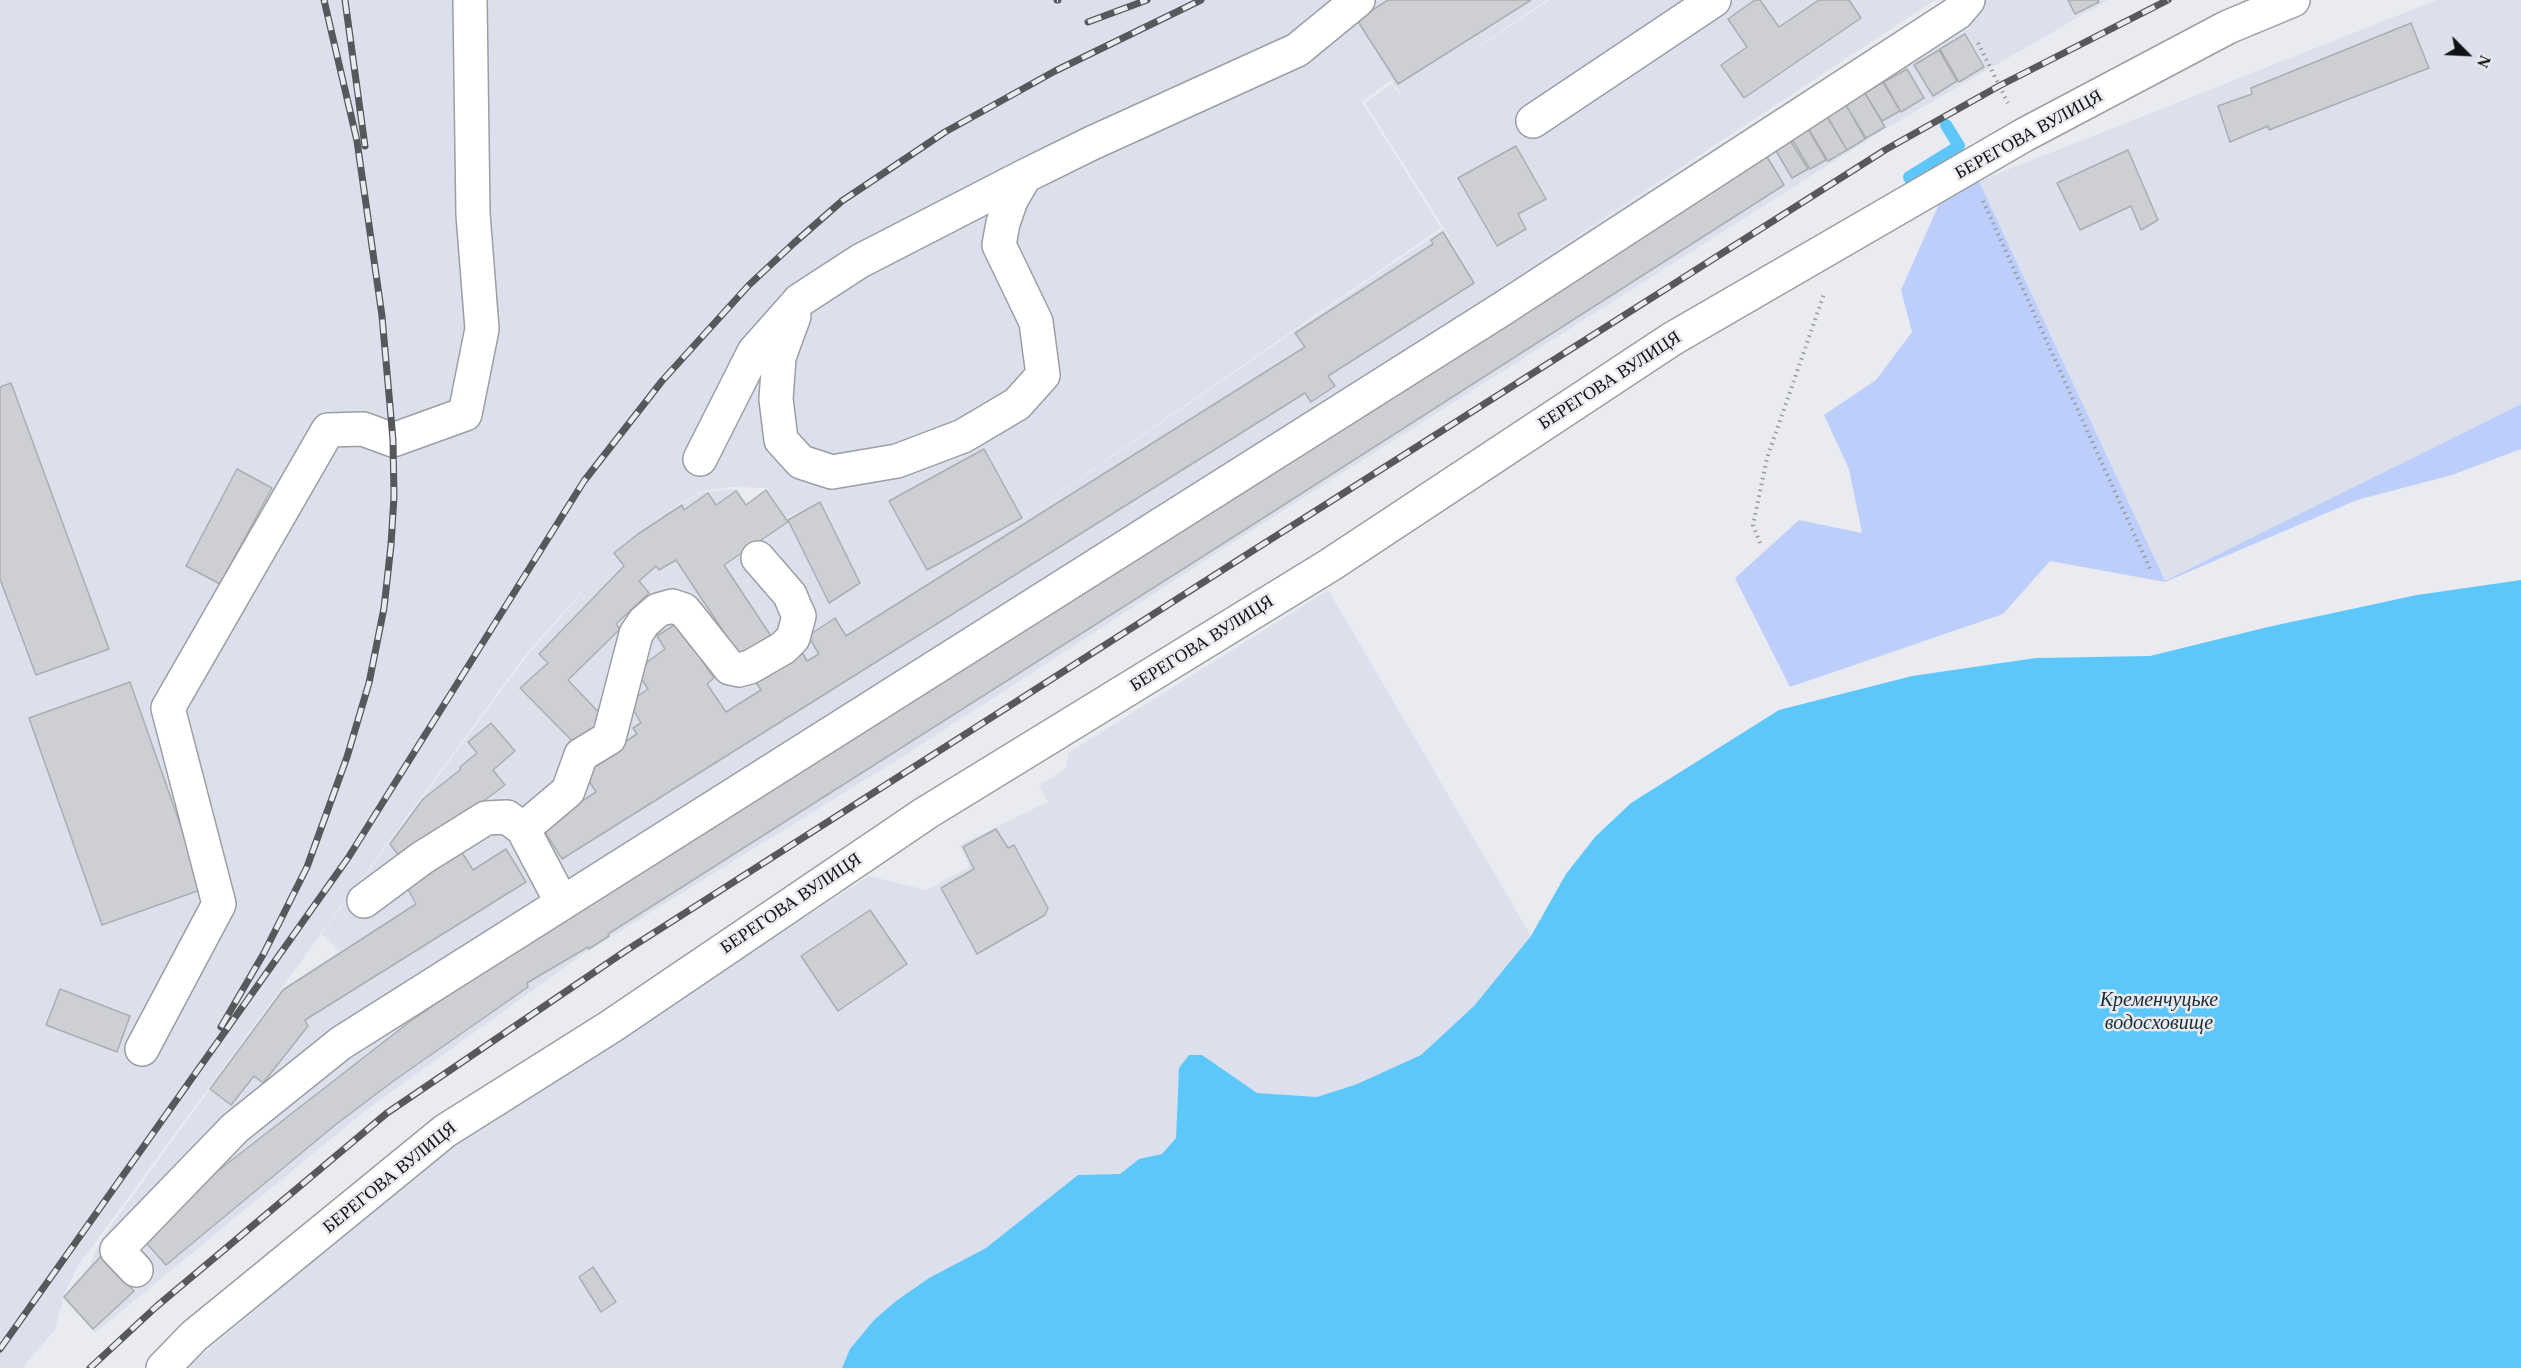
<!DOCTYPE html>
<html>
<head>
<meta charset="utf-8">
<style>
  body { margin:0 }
  #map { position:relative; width:2521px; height:1368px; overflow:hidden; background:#e9ebf0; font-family:"Times New Roman",serif }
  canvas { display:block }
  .north { position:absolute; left:2437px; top:24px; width:60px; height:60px; -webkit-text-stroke:4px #e9ebf0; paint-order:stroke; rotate:114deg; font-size:16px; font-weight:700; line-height:24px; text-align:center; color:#111213 }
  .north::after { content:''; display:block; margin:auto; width:21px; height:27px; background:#111213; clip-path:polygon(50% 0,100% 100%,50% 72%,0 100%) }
</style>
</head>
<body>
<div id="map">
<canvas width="2521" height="1368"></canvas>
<div class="north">N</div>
</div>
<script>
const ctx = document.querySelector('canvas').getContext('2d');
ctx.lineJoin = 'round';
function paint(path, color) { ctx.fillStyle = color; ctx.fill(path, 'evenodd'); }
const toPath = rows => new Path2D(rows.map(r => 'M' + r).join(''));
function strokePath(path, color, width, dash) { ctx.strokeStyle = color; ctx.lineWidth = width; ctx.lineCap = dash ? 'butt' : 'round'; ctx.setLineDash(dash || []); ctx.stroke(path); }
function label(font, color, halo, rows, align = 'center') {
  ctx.font = font + ' "Times New Roman",serif'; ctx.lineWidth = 5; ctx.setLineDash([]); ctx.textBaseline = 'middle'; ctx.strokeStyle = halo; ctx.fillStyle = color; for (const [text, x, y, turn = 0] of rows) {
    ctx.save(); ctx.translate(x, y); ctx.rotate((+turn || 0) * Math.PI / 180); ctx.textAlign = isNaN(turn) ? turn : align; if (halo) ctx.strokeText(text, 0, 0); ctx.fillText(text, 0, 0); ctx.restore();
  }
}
const built = toPath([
  [0,0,1547,0,1437,74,1550,0,1935,0,1507,282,1944,0,2108,0,1885,129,1232,543,907,754,583,954,365,1111,95,1333,63,1298,55,1330,22,1368,0,1368],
  [1391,80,1399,91,1406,94,1398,92,1392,84,1365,103,1444,228,1468,270,1443,229,879,617,1441,228,1362,102],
  [731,487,767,488,786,518,810,506,786,520,767,490,746,504,738,489,703,492,646,524,702,491],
  [618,550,524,660,322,934,339,952,283,988,102,1238,89,1266,63,1296,78,1266,523,658],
  [2437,0,2521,0,2521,404,2165,582,1979,181],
  [1328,590,1531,936,1474,1006,1421,1055,1356,1084,1317,1097,1257,1093,1202,1055,1179,1068,1176,1138,1162,1154,1139,1159,1120,1174,1078,1175,986,1248,929,1278,896,1301,874,1320,850,1349,842,1368,186,1368,432,1162,474,1131,869,876,926,890,970,867,959,845,1048,802,1039,786,1066,768,1068,753]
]);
const green = toPath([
  [1979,181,2165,581,2521,404,2521,449,2452,475,2357,500,2165,582,2050,561,2003,614,1790,687,1735,578,1799,520,1862,533,1849,469,1824,415,1876,380,1912,332,1901,290,1944,193]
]);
const water = toPath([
  [2521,580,2521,1368,842,1368,850,1349,874,1320,896,1301,929,1278,986,1248,1078,1175,1120,1174,1139,1159,1162,1154,1176,1138,1179,1068,1189,1055,1202,1055,1257,1093,1317,1097,1357,1084,1421,1055,1474,1006,1531,936,1566,874,1595,837,1631,803,1779,710,1912,676,2036,658,2150,656,2268,627,2417,595]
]);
const stream = toPath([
  [1916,189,1909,177,1959,146,1946,125]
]);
const building = toPath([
  [1388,0,1531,0,1398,84,1357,20,1388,0],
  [1755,0,1760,0,1779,27,1819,0,1849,0,1861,18,1744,98,1721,65,1747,47,1728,19,1755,0],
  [2068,0,2098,0,2099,2,2075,14,2068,0],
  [2411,23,2429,68,2269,130,2268,126,2230,142,2218,106,2252,94,2251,88,2411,23],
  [1965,34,1984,67,1959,82,1940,49,1965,34],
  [1939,50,1957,81,1933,96,1914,65,1939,50],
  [1907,69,1924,98,1901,112,1884,82,1907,69],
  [1883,82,1900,111,1882,121,1865,93,1883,82],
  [1863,90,1885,127,1866,138,1844,102,1863,90],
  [1846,105,1865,139,1847,150,1827,116,1846,105],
  [1827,117,1847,150,1828,161,1808,128,1827,117],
  [1808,129,1826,160,1810,169,1792,139,1808,129],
  [1790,140,1808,169,1792,178,1775,149,1790,140],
  [1516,146,1546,199,1518,214,1526,229,1497,246,1458,178,1516,146],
  [2128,150,2158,220,2141,230,2131,206,2080,230,2057,183,2128,150],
  [1766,155,1784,185,1246,529,608,934,609,936,589,949,588,947,527,983,528,987,392,1082,334,1126,166,1265,140,1236,217,1168,219,1170,408,1023,525,942,1766,155],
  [1443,232,1474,283,1328,376,1335,386,1311,402,1305,393,562,859,542,827,596,792,582,770,637,734,633,728,641,723,629,702,648,689,636,670,665,649,657,636,677,623,714,678,707,684,726,712,761,690,749,672,796,642,807,661,819,654,808,636,835,618,846,636,1305,347,1295,333,1433,244,1431,240,1443,232],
  [11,383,109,649,36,675,0,579,0,387,11,383],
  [984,449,1022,518,927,570,889,501,984,449],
  [237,469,272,488,220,584,186,566,237,469],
  [766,490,788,522,724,565,773,639,741,658,676,560,659,570,656,566,639,581,649,593,616,624,620,629,568,680,605,719,577,746,520,688,548,663,539,654,624,566,614,553,638,534,682,505,684,510,708,493,716,505,736,491,746,505,766,490],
  [820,502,860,583,829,603,788,520,820,502],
  [130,682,203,889,102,925,29,718,130,682],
  [491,723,515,751,493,770,505,785,403,861,390,844,423,799,460,770,460,767,477,753,468,742,491,723],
  [996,829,1008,848,1014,845,1048,908,1045,915,977,954,941,888,974,869,963,847,996,829],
  [458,846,473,870,506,849,526,882,305,1020,308,1026,263,1083,254,1076,231,1105,210,1089,283,990,416,904,403,880,458,846],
  [870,910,907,964,838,1011,801,956,870,910],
  [60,989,130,1016,117,1052,46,1025,60,989],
  [102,1255,134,1291,93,1329,64,1297,102,1255],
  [593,1267,616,1302,601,1312,579,1277,593,1267]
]);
const path = toPath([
  [1978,43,2008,103],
  [1983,201,2150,569],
  [1760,543,1753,525,1767,458,1824,294]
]);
const minor = toPath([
  [1533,121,1714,0],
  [794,316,779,357,776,399,781,440,801,462,832,472,897,461,963,436,1017,404,1043,375,1036,322,999,245,1003,223,1011,200,1025,176],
  [700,459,754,352,800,300,860,261,1025,176,1092,143,1297,50,1358,0],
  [364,901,422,858,486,818,507,817,523,829],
  [562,903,523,829,568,791,581,755,609,738,636,634,644,622,658,610,672,606,684,610,730,668,739,670,750,667,783,648,793,638,799,616,794,605,790,595,758,558],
  [142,1049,219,904,168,708,328,430,363,429,393,440,465,414,482,329,473,214,470,0],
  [136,1270,117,1250,235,1128,341,1043,1502,309,1957,13,1968,0],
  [163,1368,194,1336,445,1131,610,1027,926,813,1330,565,1672,339,2024,135,2228,27,2293,0]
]);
const rail = toPath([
  [345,0,365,146],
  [1057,0,1058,0],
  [1088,22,1147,0],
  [221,1027,264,953,307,867,347,757,369,683,384,608,391,545,394,496,393,440,382,316,357,141,324,0],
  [0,1349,348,858,584,481,662,381,749,285,794,243,842,201,945,132,1055,71,1201,0],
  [90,1368,157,1306,387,1113,627,950,1257,548,1885,150,1999,86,2168,0]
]);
const streetNames = [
  ["БЕРЕГОВА ВУЛИЦЯ",2029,135,-29],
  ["БЕРЕГОВА ВУЛИЦЯ",1610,381,-33],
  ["БЕРЕГОВА ВУЛИЦЯ",1202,644,-32],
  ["БЕРЕГОВА ВУЛИЦЯ",791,904,-34],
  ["БЕРЕГОВА ВУЛИЦЯ",390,1178,-39]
];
const waterNames = [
  ["Кременчуцьке",2159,1001],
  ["водосховище",2159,1024]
];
paint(built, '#dce0ec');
paint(green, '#bdcefa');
paint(water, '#5dc7f9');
strokePath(stream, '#5dc7f9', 12);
paint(building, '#cdcfd4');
strokePath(building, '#abadb1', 1.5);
strokePath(minor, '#9c9ea2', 36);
strokePath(path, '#989a9e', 4, [1.5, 4.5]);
strokePath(minor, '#fff', 33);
strokePath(rail, '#57585b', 7);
strokePath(rail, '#e9ebf0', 4.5, [14]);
label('18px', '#111213', '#e9ebf0', streetNames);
label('italic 20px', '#192c35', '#e9ebf0', waterNames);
</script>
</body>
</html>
